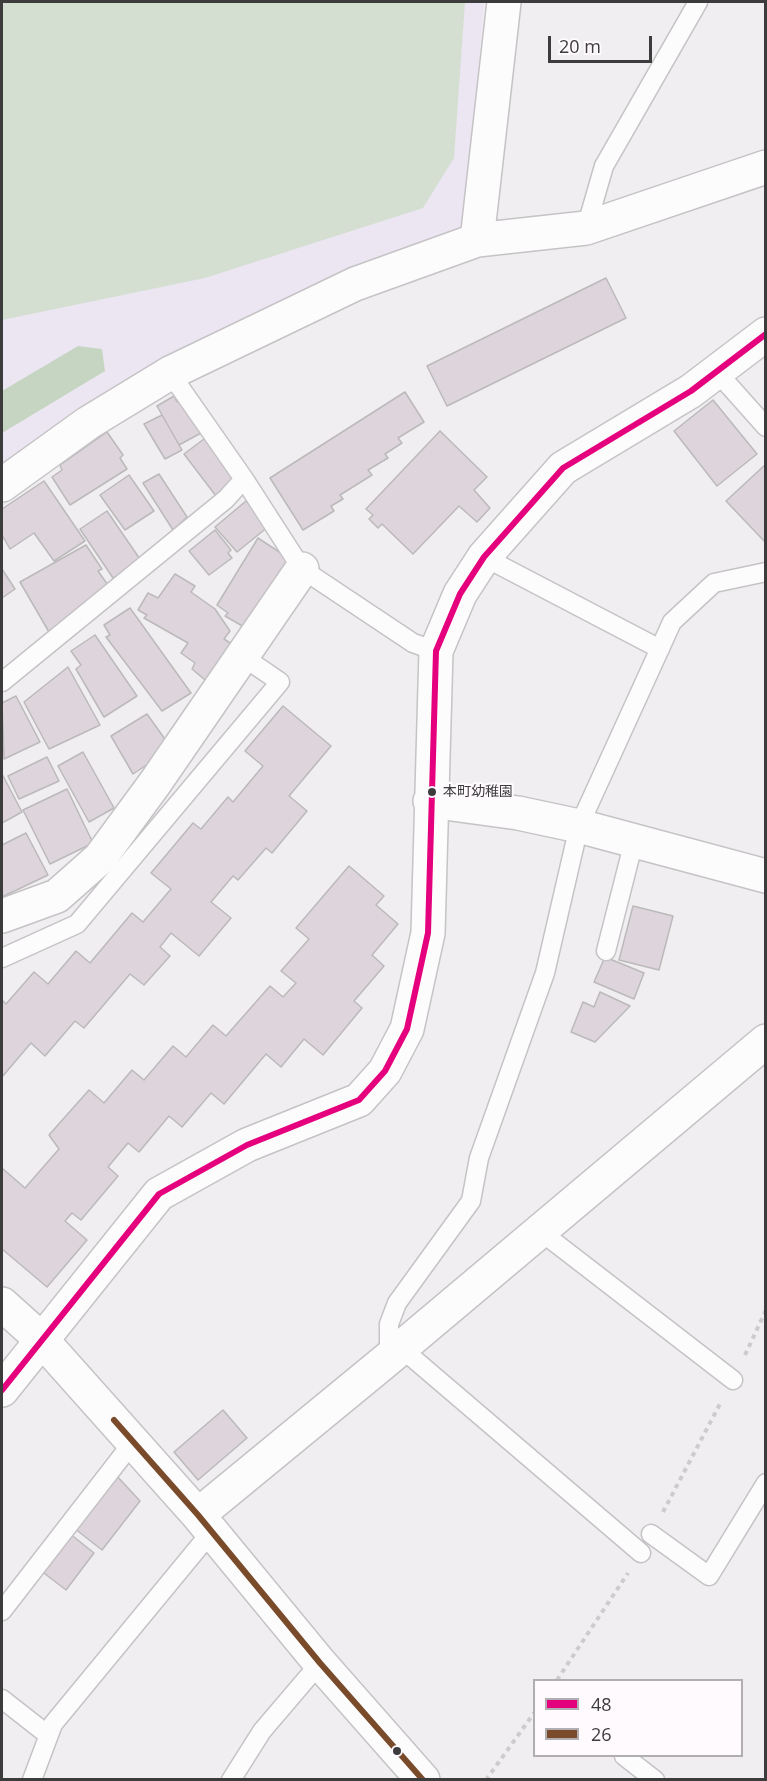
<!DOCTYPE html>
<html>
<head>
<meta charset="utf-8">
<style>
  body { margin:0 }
  #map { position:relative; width:767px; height:1781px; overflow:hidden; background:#f0eef0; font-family:"Open Sans",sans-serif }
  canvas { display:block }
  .frame { position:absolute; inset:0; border:3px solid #3d3c3d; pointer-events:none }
  .legend { position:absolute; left:533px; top:1679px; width:210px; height:78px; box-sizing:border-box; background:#fefafe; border:2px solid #b1aeb1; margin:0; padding:8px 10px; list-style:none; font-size:18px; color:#3d3c3d }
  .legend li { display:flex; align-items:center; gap:12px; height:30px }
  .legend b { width:30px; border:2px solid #b1aeb1 }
  .scale { position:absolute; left:548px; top:36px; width:104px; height:27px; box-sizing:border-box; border:3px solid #3d3c3d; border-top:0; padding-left:8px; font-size:18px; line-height:21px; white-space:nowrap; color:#3d3c3d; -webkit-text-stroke:4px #fefafe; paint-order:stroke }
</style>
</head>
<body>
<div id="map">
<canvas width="767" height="1781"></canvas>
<div class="frame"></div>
<ul class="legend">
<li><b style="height:8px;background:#e5007d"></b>48</li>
<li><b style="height:8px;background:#7a4b2a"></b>26</li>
</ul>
<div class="scale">20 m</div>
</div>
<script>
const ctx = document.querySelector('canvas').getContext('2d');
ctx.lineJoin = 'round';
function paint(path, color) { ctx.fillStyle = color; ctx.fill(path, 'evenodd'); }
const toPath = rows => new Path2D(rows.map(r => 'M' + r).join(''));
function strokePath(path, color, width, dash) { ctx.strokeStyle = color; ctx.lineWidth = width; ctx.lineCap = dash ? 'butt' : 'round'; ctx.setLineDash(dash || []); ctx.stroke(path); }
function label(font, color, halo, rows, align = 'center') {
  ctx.font = font + ' "Open Sans","Noto Sans JP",sans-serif'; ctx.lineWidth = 4.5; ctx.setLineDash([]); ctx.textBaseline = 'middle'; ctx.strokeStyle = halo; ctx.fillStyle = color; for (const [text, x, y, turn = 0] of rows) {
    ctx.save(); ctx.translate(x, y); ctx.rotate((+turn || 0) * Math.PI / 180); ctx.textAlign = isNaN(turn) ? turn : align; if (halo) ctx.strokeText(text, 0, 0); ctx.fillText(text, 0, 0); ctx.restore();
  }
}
const education = toPath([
  [2,2,484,2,466,225,343,272,206,336,79,410,2,465]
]);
const green = toPath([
  [2,2,465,2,454,158,423,208,205,278,2,320]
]);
const forest = toPath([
  [78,346,102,349,105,371,2,433,2,391]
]);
const building = toPath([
  [606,278,626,318,447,406,427,366,606,278],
  [405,392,424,422,398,438,402,443,385,454,388,458,368,470,372,475,340,495,343,499,331,506,334,511,303,530,270,478,405,392],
  [174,396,177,402,181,399,201,433,179,445,157,406,174,396],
  [713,400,757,454,717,486,674,431,713,400],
  [162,415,182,450,165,459,144,424,162,415],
  [440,431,487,477,474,490,490,508,477,522,459,506,413,554,382,524,378,528,369,519,373,515,366,509,440,431],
  [107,432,123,455,120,458,127,469,70,505,52,477,62,470,60,465,107,432],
  [208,436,238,481,216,496,184,454,208,436],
  [766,464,766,543,726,501,766,464],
  [159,474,187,517,173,530,143,483,159,474],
  [129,475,154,511,125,530,100,495,129,475],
  [44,481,85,541,54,561,34,533,10,549,2,535,2,509,44,481],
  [246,501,269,526,237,552,215,527,246,501],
  [107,511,144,565,120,581,117,576,113,578,80,529,107,511],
  [215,530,231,550,228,553,232,558,209,575,189,551,215,530],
  [258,538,293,561,251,631,225,616,228,613,217,605,258,538],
  [86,545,102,569,98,571,110,588,49,632,20,582,86,545],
  [2,569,15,589,2,598,2,569],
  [175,574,195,586,191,592,215,609,230,631,224,639,238,648,211,685,192,669,195,663,181,653,188,643,144,618,147,615,138,610,148,593,158,598,175,574],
  [130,608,191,693,162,711,106,637,110,635,104,625,130,608],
  [95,635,137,696,104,717,76,669,81,665,71,651,95,635],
  [68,667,100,725,49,749,24,702,68,667],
  [16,696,40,742,4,759,2,703,16,696],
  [283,706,331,746,289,796,307,811,272,853,266,848,238,880,233,876,211,902,231,918,199,956,171,933,160,947,170,956,144,985,130,974,84,1028,75,1021,45,1056,31,1043,2,1077,2,1000,6,1004,34,972,48,984,76,951,90,963,132,913,143,922,171,889,151,873,193,823,201,829,228,797,233,802,263,766,245,751,283,706],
  [147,714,167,742,154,760,133,774,111,736,147,714],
  [83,752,114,808,89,822,58,766,83,752],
  [47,757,59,781,19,799,8,776,47,757],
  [2,774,22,812,2,823,2,774],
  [67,789,93,843,50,864,23,810,67,789],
  [26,833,48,875,2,897,2,845,26,833],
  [349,866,384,896,376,905,398,924,372,955,384,966,354,1001,362,1008,323,1055,304,1039,281,1067,266,1054,224,1104,211,1093,182,1127,169,1116,139,1152,128,1143,108,1167,118,1176,81,1220,72,1213,65,1221,87,1240,47,1287,2,1249,2,1168,25,1188,59,1149,49,1135,89,1090,104,1103,132,1070,144,1080,173,1046,186,1057,213,1025,226,1036,270,986,283,997,296,983,281,971,309,939,296,928,349,866],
  [633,906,673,916,659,970,619,960,633,906],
  [605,957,644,973,634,999,594,982,605,957],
  [600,992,630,1006,595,1042,571,1032,583,1002,594,1007,600,992],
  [223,1410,247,1438,198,1480,174,1452,223,1410],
  [115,1474,140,1501,102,1550,74,1528,115,1474],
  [69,1533,94,1553,66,1590,40,1570,69,1533]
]);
const path = toPath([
  [745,1355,766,1310],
  [663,1512,721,1402],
  [557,1680,628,1573],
  [486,1780,534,1713]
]);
const service = toPath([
  [586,228,604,166,698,2],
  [717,372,766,427],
  [170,373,244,479,302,569,413,643,436,651],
  [484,557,660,649],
  [2,682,226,499,244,479],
  [606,951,634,841],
  [2,958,77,924,280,682,242,656],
  [540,1231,733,1380],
  [401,1348,641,1553],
  [389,1358,389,1324,397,1303,471,1201,479,1158,545,973,579,826,672,622,714,583,766,572],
  [651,1534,709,1576,766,1483],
  [2,1611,133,1442],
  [2,1699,48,1735],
  [624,1756,655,1780],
  [32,1780,53,1724,212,1531],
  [231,1780,262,1731,320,1663]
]);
const minor = toPath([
  [477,240,504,2],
  [2,485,88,423,170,373,355,284,477,240,586,228,766,167],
  [430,801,518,813,579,826,766,876],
  [2,916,57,896,100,858,155,783,302,569],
  [2,1390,159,1194,247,1145,359,1100,385,1071,407,1029,428,933,436,651,460,594,484,557,563,468,691,391,766,334]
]);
const tertiary = toPath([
  [2,1304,41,1339,198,1515,320,1663,423,1780],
  [198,1515,389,1358,766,1041]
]);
const bus1 = toPath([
  [2,1390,159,1194,247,1145,359,1100,385,1071,407,1029,428,933,436,651,460,594,484,557,563,468,691,391,766,334]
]);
const bus2 = toPath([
  [114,1420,198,1515,320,1663,423,1780]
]);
const markers = [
  [432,792,5,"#3d3c3d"],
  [397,1751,5,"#3d3c3d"]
];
const busNames = [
  ["本町幼稚園",443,792]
];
paint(education, '#ece6f3');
paint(green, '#d4dfd1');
paint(forest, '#c6d5c1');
paint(building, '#ded5dc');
strokePath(building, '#bbb9ba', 1.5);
strokePath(service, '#c5c3c5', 21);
strokePath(minor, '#c5c3c5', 36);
strokePath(tertiary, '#c5c3c5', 36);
strokePath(path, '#cdcccd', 4, [4.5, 4.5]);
strokePath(service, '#fdfcfd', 18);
strokePath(minor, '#fdfcfd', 33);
strokePath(tertiary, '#fdfcfd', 33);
strokePath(bus1, '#e5007d', 6);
strokePath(bus2, '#7a4b2a', 6);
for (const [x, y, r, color] of markers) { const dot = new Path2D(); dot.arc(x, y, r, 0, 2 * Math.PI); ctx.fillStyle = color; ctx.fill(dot); strokePath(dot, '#fefafe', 2); }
label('14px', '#3d3c3d', '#fefafe', busNames, 'left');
</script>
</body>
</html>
